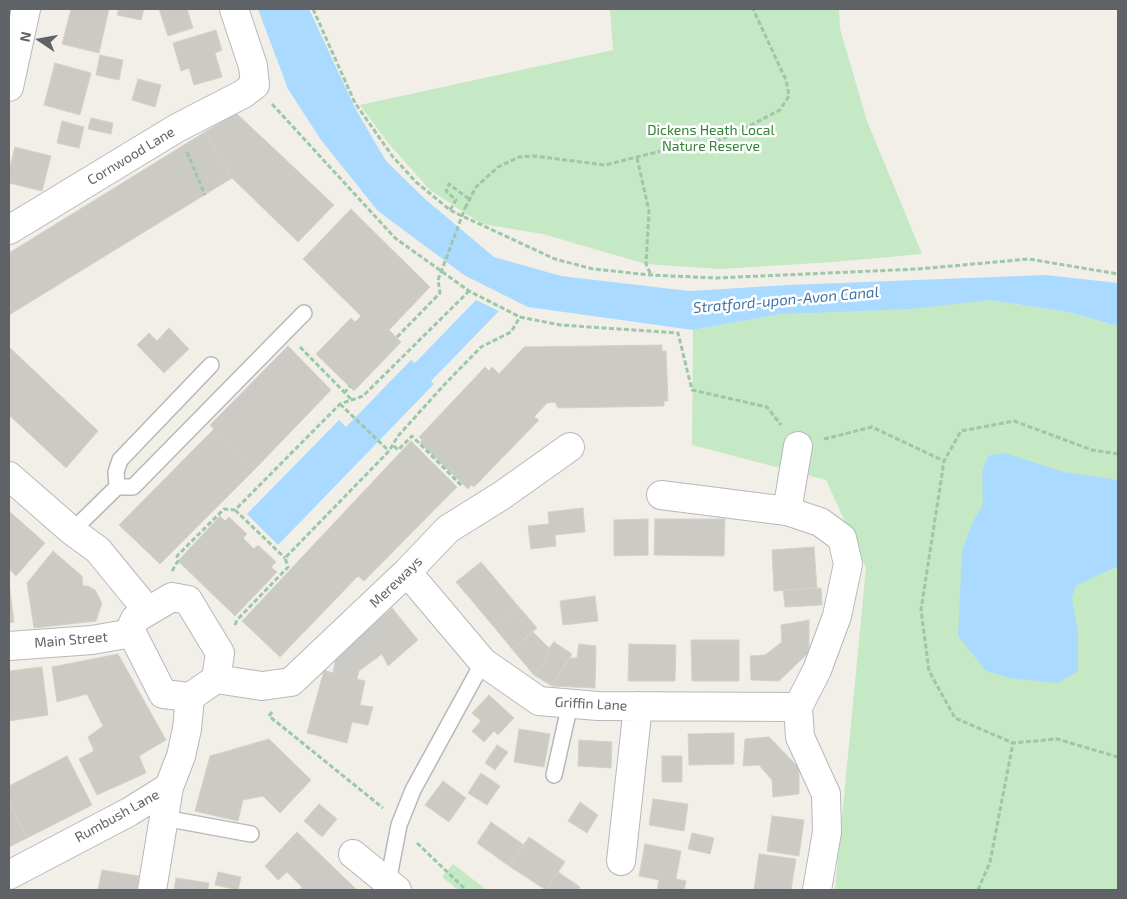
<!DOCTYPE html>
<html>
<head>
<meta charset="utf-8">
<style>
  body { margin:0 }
  #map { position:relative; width:1127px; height:899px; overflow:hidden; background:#f1efe8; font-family:"Exo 2",sans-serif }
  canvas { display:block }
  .frame { position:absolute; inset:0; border:10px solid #5f6368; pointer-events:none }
  .north { position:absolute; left:15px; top:15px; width:50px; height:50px; -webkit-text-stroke:4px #fff; paint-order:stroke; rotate:282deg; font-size:14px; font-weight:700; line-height:20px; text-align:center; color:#5f6368 }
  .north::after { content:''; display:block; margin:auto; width:18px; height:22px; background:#5f6368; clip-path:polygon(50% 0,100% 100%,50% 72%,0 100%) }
</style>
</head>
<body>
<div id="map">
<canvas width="1127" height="899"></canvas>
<div class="frame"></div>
<div class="north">N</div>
</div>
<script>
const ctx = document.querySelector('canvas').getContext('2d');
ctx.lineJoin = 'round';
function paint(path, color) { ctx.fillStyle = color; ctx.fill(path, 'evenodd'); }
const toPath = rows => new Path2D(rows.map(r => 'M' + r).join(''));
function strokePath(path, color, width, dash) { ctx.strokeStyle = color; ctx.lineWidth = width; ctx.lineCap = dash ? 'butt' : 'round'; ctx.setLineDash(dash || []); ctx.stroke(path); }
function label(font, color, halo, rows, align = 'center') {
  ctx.font = font + ' "Exo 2",sans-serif'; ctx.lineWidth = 5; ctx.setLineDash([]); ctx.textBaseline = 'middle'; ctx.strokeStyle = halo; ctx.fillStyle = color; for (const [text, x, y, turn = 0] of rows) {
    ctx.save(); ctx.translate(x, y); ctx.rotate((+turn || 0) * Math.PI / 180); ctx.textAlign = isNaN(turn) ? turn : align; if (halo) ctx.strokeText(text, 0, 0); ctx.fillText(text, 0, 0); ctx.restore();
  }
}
const green = toPath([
  [610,9,839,9,840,29,867,121,922,254,833,262,720,269,646,264,543,234,482,224,430,190,389,144,360,105,613,50],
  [989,300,1068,312,1118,326,1118,890,835,890,866,568,826,480,692,445,693,330,781,314],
  [453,864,487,890,458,890,442,877]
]);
const water = toPath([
  [258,9,309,9,355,108,386,161,425,199,494,257,561,276,689,291,789,285,1046,275,1118,283,1118,326,1068,312,989,300,910,309,781,314,693,330,528,307,464,275,378,211,321,140,288,89],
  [476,300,499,311,431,381,434,384,278,545,247,514,339,420,346,427,411,360,415,363],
  [1004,453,1064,472,1118,480,1118,566,1075,586,1072,598,1078,632,1078,671,1058,683,1010,678,986,671,958,636,962,551,973,522,983,504,982,473,988,456]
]);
const building = toPath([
  [71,9,109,9,99,53,62,44,71,9],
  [119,9,144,9,141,20,117,15,119,9],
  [159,9,187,9,193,28,168,36,159,9],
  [216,30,222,50,215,53,222,77,194,85,189,68,181,71,173,43,216,30],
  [100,55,123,60,119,80,96,75,100,55],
  [55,63,91,73,80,115,44,105,55,63],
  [138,79,161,85,155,107,132,100,138,79],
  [236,113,334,205,298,242,232,178,205,132,236,113],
  [91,118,113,123,111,134,88,129,91,118],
  [62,121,84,127,79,148,57,143,62,121],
  [205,132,232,178,9,315,9,253,205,132],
  [15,147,51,156,42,191,9,183,9,170,15,147],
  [351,209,430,287,389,330,401,342,354,391,316,354,351,318,355,322,361,316,303,259,351,209],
  [169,328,189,349,164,373,137,345,149,333,157,341,169,328],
  [662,345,662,351,666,351,668,401,664,401,664,406,558,408,555,402,547,403,534,417,539,420,474,487,471,485,468,489,420,443,422,440,419,437,485,367,489,371,492,367,499,374,524,347,662,345],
  [288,346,331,390,255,469,210,425,288,346],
  [9,347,98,431,66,468,9,415,9,347],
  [214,429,255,469,160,564,119,525,214,429],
  [411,441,457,487,364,581,358,576,280,657,242,621,411,441],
  [583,508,585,532,555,535,556,546,531,549,528,526,549,524,548,512,583,508],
  [9,511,45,543,16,576,9,569,9,511],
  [220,516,225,521,229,517,247,534,243,538,254,549,258,545,276,562,271,567,277,572,235,616,178,561,220,516],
  [648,519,648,555,614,556,614,520,648,519],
  [655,519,725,519,724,556,654,555,655,519],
  [814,547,817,588,774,591,772,550,814,547],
  [53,551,82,576,83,586,88,586,95,590,102,603,96,621,34,628,27,583,53,551],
  [481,562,518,606,494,627,456,582,481,562],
  [9,583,14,622,9,623,9,583],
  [817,588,821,588,822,605,785,607,783,590,817,588],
  [595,596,598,621,563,625,560,601,595,596],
  [518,606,537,628,512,649,494,627,518,606],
  [392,608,418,640,388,666,382,654,359,671,357,679,365,681,360,705,373,707,368,725,352,722,347,743,307,733,324,670,333,673,336,657,392,608],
  [809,620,809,652,779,681,751,680,750,656,765,655,782,642,781,625,809,620],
  [533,632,549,648,545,662,534,675,512,649,533,632],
  [691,640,739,640,739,681,692,681,691,640],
  [554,642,572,654,552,686,534,675,545,662,549,648,554,642],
  [579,644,596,646,595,688,552,686,569,658,577,658,579,644],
  [629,644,676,645,675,681,628,681,629,644],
  [118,654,166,740,139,756,146,773,97,795,79,759,94,751,88,737,103,726,87,694,57,702,52,667,118,654],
  [42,667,48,715,9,721,9,671,42,667],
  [489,695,514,718,498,735,494,731,484,742,472,731,481,721,472,713,489,695],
  [519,729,550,734,544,767,514,762,519,729],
  [734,733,734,764,689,765,688,734,734,733],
  [769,737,799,768,799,794,773,797,772,780,759,765,743,766,745,739,769,737],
  [269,739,311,780,280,813,263,796,243,800,238,821,195,811,210,756,269,739],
  [579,740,612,742,611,768,578,766,579,740],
  [497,745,508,752,495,770,485,763,497,745],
  [67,756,92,805,27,838,9,802,9,786,67,756],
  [662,756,682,756,682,782,662,782,662,756],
  [481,773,500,786,487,805,468,793,481,773],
  [443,781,466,798,449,822,425,805,443,781],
  [653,799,688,804,684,831,649,825,653,799],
  [9,802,27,838,9,847,9,802],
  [580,802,598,815,587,833,568,821,580,802],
  [319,804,337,819,322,837,304,821,319,804],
  [772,816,804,820,799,856,767,851,772,816],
  [491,822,524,845,509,866,477,843,491,822],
  [297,832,357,890,299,890,302,887,287,872,278,880,265,866,297,832],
  [692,833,714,838,710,854,688,849,692,833],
  [529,837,565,862,546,890,509,866,529,837],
  [645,844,681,851,676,879,686,881,684,890,657,890,659,880,639,876,645,844],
  [759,854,796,859,791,890,754,890,759,854],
  [102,870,139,876,137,890,98,890,102,870],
  [218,872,241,877,238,890,215,885,218,872],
  [558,872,580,887,578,890,546,890,558,872],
  [176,878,209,883,208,890,174,890,176,878]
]);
const path = toPath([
  [313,9,355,103,393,157,416,182,450,210,460,215,555,259,593,269,651,275,716,278,918,269,1029,259,1118,274],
  [272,104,395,238,469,291,520,317,560,325,678,333,692,390,767,407,781,425],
  [187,152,205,195],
  [637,158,649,211,646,264,651,275],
  [465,208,476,187,498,167,519,157,534,156,605,165,669,149,701,147,732,135,780,110,789,96,786,80,753,9],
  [450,210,456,200,446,191,449,184,469,199],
  [397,337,440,293,438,280],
  [300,347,352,400],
  [344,393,350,386],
  [340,404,389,451],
  [824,439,872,427,944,461],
  [394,446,398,450,412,436,463,487],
  [1118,454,1092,450,1014,421,961,431,944,461,921,610,929,671,955,718,1013,743,1057,739,1118,757],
  [235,510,285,558],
  [172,571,178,561,177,556,224,509,235,510,340,404,363,396,469,291],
  [235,625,237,620,288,567,285,558,389,451,398,436,444,385,481,347,511,332,520,317],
  [272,712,269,716,383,808],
  [417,843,466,890],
  [978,890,990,862,1013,743]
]);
const service = toPath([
  [117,487,116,472,120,460,211,365],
  [72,531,117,487,133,487,304,313],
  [554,775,570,704],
  [164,818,251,834],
  [388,882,399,825,413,790,483,662]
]);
const minor = toPath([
  [9,87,26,9],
  [9,230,177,128,243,94,255,85,253,66,234,9],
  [9,476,72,531,98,550,148,611],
  [787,511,798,446],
  [407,572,483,662,539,701,598,706,798,707,817,670,837,616,848,564,842,538,820,522,787,511,661,495],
  [172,597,188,600,220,653,216,679,190,697,163,694,132,633,131,628,135,619,172,597],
  [9,646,92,640,132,633],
  [216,679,262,686,291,682,407,572,448,529,501,496,570,447],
  [798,707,800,737,826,794,827,832,817,890],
  [353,854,397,890],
  [621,861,638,706],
  [9,875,129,812,169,787,181,756,187,729,190,697],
  [152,890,169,787]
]);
const pathBridge = toPath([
  [438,280,465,208]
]);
const parkNames = [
  ["Dickens Heath Local",711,130],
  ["Nature Reserve",711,146]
];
const streetNames = [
  ["Cornwood Lane",131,156,-31],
  ["Mereways",396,582,-44],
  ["Main Street",71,640,-5],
  ["Griffin Lane",591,704,3],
  ["Rumbush Lane",117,816,-29]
];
const waterNames = [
  ["Stratford-upon-Avon Canal",786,300,-5]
];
paint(green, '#c5e8c5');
paint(water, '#aadaff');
paint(building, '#cccac5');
strokePath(building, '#d6d1c6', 1);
strokePath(service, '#b5b8bc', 18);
strokePath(minor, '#b5b8bc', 30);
strokePath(path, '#9cc7a9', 3, [5, 2.5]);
strokePath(service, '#fff', 15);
strokePath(minor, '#fff', 28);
strokePath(pathBridge, '#9cc7a9', 3, [5, 2.5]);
label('14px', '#348238', '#fff', parkNames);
label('14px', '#5f6368', '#fff', streetNames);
label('italic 15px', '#4174aa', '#fff', waterNames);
</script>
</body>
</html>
